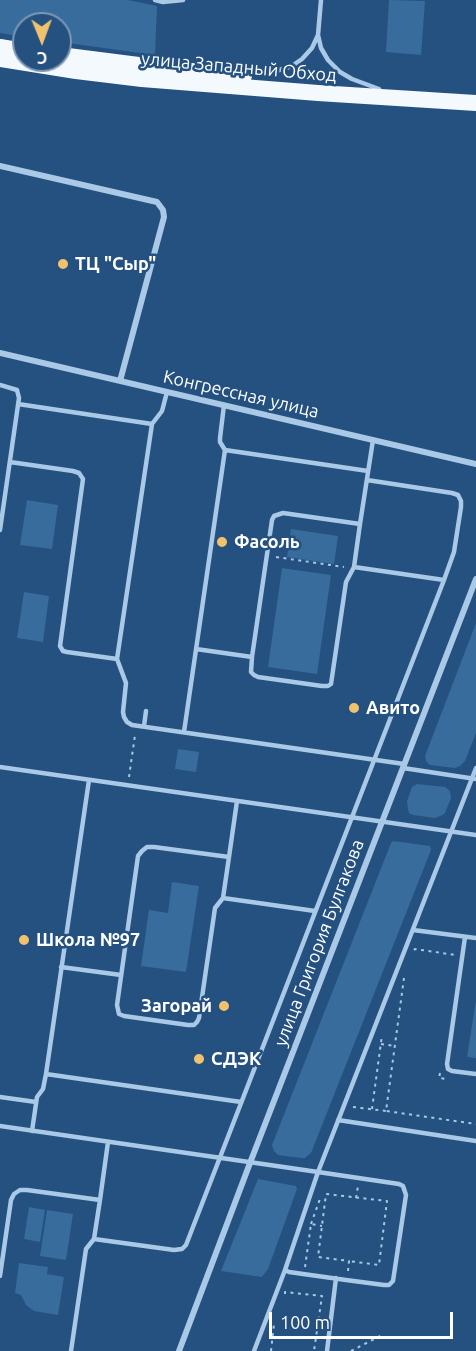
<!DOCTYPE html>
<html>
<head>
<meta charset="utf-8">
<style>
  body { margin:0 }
  #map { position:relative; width:476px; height:1351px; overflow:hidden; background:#24517f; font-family:Ubuntu,sans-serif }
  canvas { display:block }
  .north { position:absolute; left:12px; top:12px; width:60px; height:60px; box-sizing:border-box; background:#24517f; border:2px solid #7c97b2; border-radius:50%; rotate:179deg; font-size:16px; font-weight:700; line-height:24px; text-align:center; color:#fff }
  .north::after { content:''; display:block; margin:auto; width:21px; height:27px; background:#f1c26d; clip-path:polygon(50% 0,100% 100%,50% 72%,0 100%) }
  .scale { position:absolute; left:269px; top:1312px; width:184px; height:27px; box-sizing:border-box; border:3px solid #fff; border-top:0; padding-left:8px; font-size:18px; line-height:21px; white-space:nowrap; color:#fff; -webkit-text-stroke:4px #24517f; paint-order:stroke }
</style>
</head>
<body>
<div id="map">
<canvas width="476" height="1351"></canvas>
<div class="north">С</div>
<div class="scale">100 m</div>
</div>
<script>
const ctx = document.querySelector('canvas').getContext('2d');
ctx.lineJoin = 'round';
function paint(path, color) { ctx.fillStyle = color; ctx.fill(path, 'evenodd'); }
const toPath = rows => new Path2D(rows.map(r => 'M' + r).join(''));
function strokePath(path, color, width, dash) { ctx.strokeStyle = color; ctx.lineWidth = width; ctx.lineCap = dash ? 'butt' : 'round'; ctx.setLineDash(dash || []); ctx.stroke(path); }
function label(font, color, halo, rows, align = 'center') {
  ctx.font = font + ' Ubuntu,sans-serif'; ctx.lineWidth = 5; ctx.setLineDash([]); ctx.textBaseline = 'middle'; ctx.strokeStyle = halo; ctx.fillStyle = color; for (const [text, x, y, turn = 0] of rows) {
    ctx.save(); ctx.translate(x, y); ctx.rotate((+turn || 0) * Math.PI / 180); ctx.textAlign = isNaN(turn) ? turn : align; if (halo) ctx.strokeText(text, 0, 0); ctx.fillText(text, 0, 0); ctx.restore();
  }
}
const green = toPath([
  [0,0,128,0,157,6,155,55,60,42,60,24,24,24,24,37,0,33],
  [389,0,425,1,421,55,386,52],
  [27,500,58,505,52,549,20,545],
  [291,529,338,536,334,564,287,557],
  [282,568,331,575,317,674,268,667],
  [24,592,49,596,43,642,17,638],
  [476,623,476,733,465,761,460,766,455,768,430,765,426,761,425,756],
  [178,749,199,752,196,772,175,769],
  [417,784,445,787,450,791,451,798,445,813,443,815,435,818,413,815,409,813,408,809,407,801,412,787],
  [393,841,430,846,431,850,311,1153,305,1158,301,1158,278,1155,274,1151,272,1145,391,843],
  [172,882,199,886,186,972,141,966,149,910,168,913],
  [476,1000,476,1058,467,1057],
  [258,1179,296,1186,297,1189,268,1269,262,1277,221,1271],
  [29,1207,45,1210,40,1242,24,1239],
  [47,1210,73,1214,66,1260,40,1256],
  [19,1263,48,1267,47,1274,64,1277,58,1315,34,1311,26,1305,21,1295,15,1293]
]);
const path = toPath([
  [276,557,344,567],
  [129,777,135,735],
  [414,950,415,949,455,955],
  [404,978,386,1111,476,1124],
  [381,1044,395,1046],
  [440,1073,439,1078,446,1079],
  [353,1107,386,1111],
  [372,1109,382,1035],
  [356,1198,358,1186],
  [311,1224,321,1196],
  [305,1267,311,1224,322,1226],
  [348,1271,349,1261,318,1257,326,1194,387,1201,379,1265,349,1261],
  [285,1294,285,1292,322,1296,314,1351],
  [271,1351,274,1324],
  [351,1351,382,1335]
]);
const service = toPath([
  [155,0,163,2,183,0],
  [318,35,321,48,328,60,340,72,352,79,379,89],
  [246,72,276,71,292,66,302,59,312,48,318,35,321,0],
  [0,385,17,390,19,398,0,530],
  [18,404,152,424,162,411,167,392],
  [225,450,368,471],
  [10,462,73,471,79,473,83,479,60,646,63,651,67,652,117,659,152,424],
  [360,524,373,440],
  [354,567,444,580,454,552,461,507,461,501,458,495,452,493,367,480],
  [196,649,252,657,272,520,274,516,283,513,360,524,354,567,346,582,331,684,328,686,322,686,258,677,254,675,251,672,252,657],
  [117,659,126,683,123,712,124,717,127,722,132,725,404,764],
  [144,726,146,711],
  [184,732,225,450,220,442,220,438,224,405],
  [0,767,476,835],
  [403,768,476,779],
  [89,780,46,1074,241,1102],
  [229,857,237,801],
  [223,898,229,857,154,847,147,847,142,851,138,856,117,1005,119,1014,124,1016,188,1025,194,1025,197,1022,199,1018,215,908,223,898,315,911],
  [413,930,476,938],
  [465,937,447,1064,448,1069,452,1071,476,1074],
  [61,967,121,975],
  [0,1097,36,1102],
  [338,1120,476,1141],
  [0,1126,318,1172,476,768],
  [32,1131,37,1097,43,1089,46,1074],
  [318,1172,399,1184,403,1186,406,1195,393,1281,389,1285,384,1285,346,1280,289,1272,285,1270,318,1172],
  [100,1200,94,1239,174,1250,182,1249,186,1245,444,580],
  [0,1276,11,1200,14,1194,20,1190,27,1190,100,1200,108,1142],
  [71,1351,86,1249,94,1239],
  [254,1351,285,1270],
  [327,1351,336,1278]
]);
const minor = toPath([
  [0,166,157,202,163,210,164,217,120,381],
  [0,353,476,464],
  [179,1351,250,1163,476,579]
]);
const trunk = toPath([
  [0,47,24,51],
  [60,55,170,69,244,76],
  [0,59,76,71,142,79,318,93,476,103]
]);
const markers = [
  [63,264,6,"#f1c26d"],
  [222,542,6,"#f1c26d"],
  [354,708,6,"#f1c26d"],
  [24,940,6,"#f1c26d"],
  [224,1006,6,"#f1c26d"],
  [199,1059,6,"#f1c26d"]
];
const streetNames = [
  ["улица Западный Обход",239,67,5],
  ["Конгрессная улица",241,394,13],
  ["улица Григория Булгакова",319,943,-69]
];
const poiNames = [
  ["ТЦ \"Сыр\"",75,264],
  ["Фасоль",234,542],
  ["Авито",366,708],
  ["Школа №97",36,940],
  ["Загорай",212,1006,"right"],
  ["СДЭК",211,1059]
];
paint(green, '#376c9c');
strokePath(path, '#a9c9e6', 2, [3, 4.5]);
strokePath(service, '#a9c9e6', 4.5);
strokePath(minor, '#a9c9e6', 6);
strokePath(trunk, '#f4f9fe', 16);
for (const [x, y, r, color] of markers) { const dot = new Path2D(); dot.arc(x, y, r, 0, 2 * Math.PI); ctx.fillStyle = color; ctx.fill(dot); strokePath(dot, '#24517f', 2); }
label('18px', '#fff', '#24517f', streetNames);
label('bold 18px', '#fff', '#24517f', poiNames, 'left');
</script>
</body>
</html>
